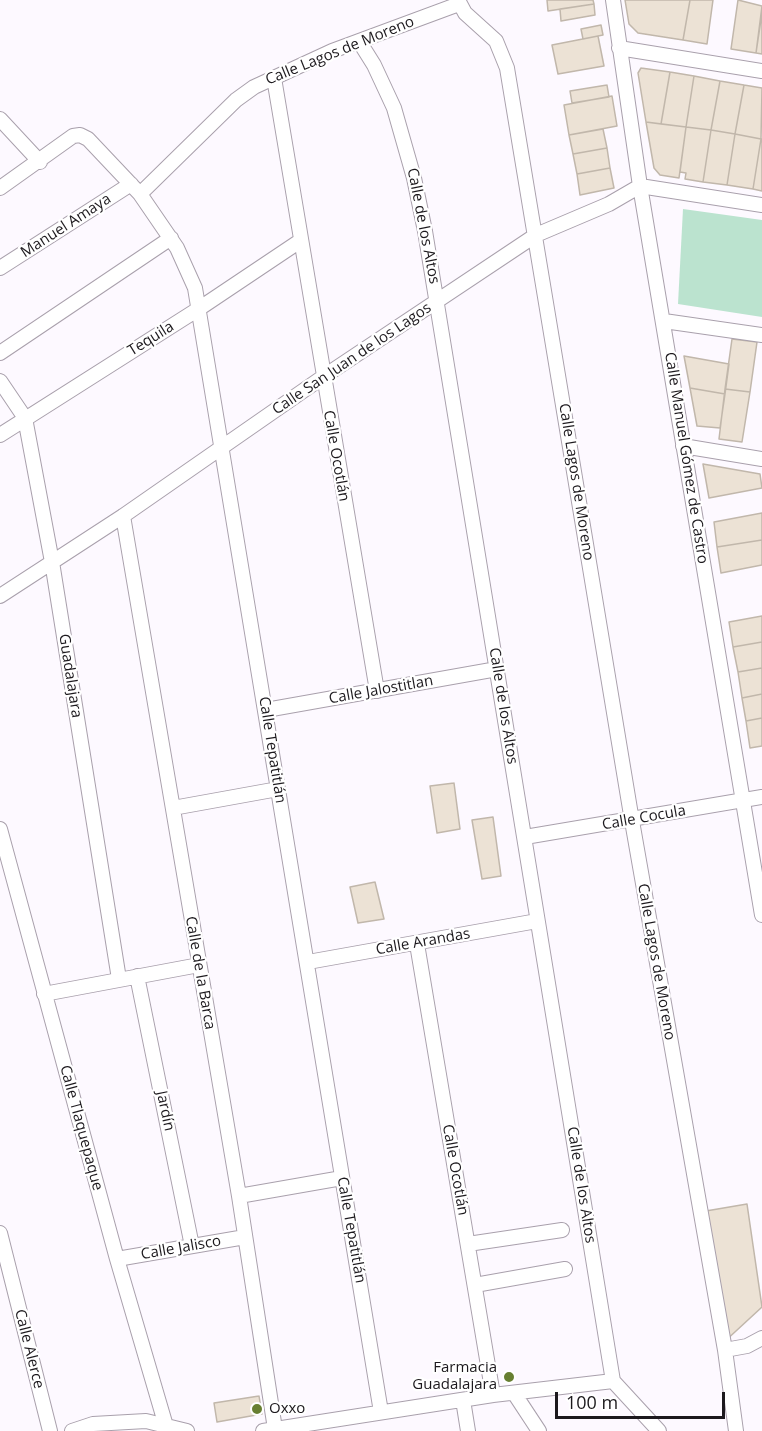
<!DOCTYPE html>
<html>
<head>
<meta charset="utf-8">
<style>
  body { margin:0 }
  #map { position:relative; width:762px; height:1431px; overflow:hidden; background:#fdf9ff; font-family:"Open Sans",sans-serif }
  canvas { display:block }
  .scale { position:absolute; left:555px; top:1392px; width:170px; height:27px; box-sizing:border-box; border:3px solid #1c191d; border-top:0; padding-left:8px; font-size:18px; line-height:21px; white-space:nowrap; color:#1c191d; -webkit-text-stroke:4px #fff; paint-order:stroke }
</style>
</head>
<body>
<div id="map">
<canvas width="762" height="1431"></canvas>
<div class="scale">100 m</div>
</div>
<script>
const ctx = document.querySelector('canvas').getContext('2d');
ctx.lineJoin = 'round';
function paint(path, color) { ctx.fillStyle = color; ctx.fill(path, 'evenodd'); }
const toPath = rows => new Path2D(rows.map(r => 'M' + r).join(''));
function strokePath(path, color, width, dash) { ctx.strokeStyle = color; ctx.lineWidth = width; ctx.lineCap = dash ? 'butt' : 'round'; ctx.setLineDash(dash || []); ctx.stroke(path); }
function label(font, color, halo, rows, align = 'center') {
  ctx.font = font + ' "Open Sans",sans-serif'; ctx.lineWidth = 4.5; ctx.setLineDash([]); ctx.textBaseline = 'middle'; ctx.strokeStyle = halo; ctx.fillStyle = color; for (const [text, x, y, turn = 0] of rows) {
    ctx.save(); ctx.translate(x, y); ctx.rotate((+turn || 0) * Math.PI / 180); ctx.textAlign = isNaN(turn) ? turn : align; if (halo) ctx.strokeText(text, 0, 0); ctx.fillText(text, 0, 0); ctx.restore();
  }
}
const green = toPath([
  [683,209,762,220,762,317,678,304]
]);
const building = toPath([
  [547,0,593,0,594,4,548,11,547,0],
  [625,0,690,0,683,40,638,33,629,24,625,0],
  [690,0,713,0,707,44,683,40,690,0],
  [738,0,762,6,756,53,731,49,738,0],
  [594,4,595,15,561,21,560,9,594,4],
  [762,13,762,54,756,53,762,13],
  [601,25,603,35,583,39,581,29,601,25],
  [598,36,604,66,558,74,552,45,598,36],
  [641,68,670,72,661,124,646,122,638,73,641,68],
  [670,72,694,76,686,127,661,124,670,72],
  [694,76,720,81,711,130,686,127,694,76],
  [720,81,744,85,735,134,711,130,720,81],
  [607,85,609,97,572,103,570,91,607,85],
  [744,85,762,88,761,139,735,134,744,85],
  [612,96,617,126,569,135,564,105,612,96],
  [646,122,686,127,679,178,660,175,654,168,646,122],
  [686,127,711,130,703,182,685,179,686,173,680,172,686,127],
  [603,129,607,148,573,154,569,135,603,129],
  [711,130,735,134,727,185,703,182,711,130],
  [735,134,761,139,753,189,727,185,735,134],
  [761,139,762,139,762,191,753,189,761,139],
  [607,148,610,168,577,174,573,154,607,148],
  [610,168,614,188,580,195,577,174,610,168],
  [732,339,757,342,750,392,725,389,732,339],
  [684,356,729,364,725,394,690,388,684,356],
  [690,388,725,394,720,428,697,426,690,388],
  [725,389,750,392,742,442,719,439,725,389],
  [703,464,760,474,762,488,709,498,703,464],
  [762,513,762,540,717,547,714,522,762,513],
  [762,540,762,565,721,573,717,547,762,540],
  [762,616,762,642,733,647,729,622,762,616],
  [762,642,762,668,738,672,733,647,762,642],
  [762,668,762,694,742,698,738,672,762,668],
  [762,694,762,718,746,721,742,698,762,694],
  [762,718,762,746,750,748,746,721,762,718],
  [454,783,460,829,437,833,430,786,454,783],
  [493,817,501,876,482,879,472,820,493,817],
  [375,882,384,919,358,923,350,887,375,882],
  [747,1204,762,1307,723,1343,700,1212,747,1204],
  [259,1396,262,1414,217,1422,214,1403,259,1396]
]);
const minor = toPath([
  [458,0,465,13,496,41,507,68,632,821,725,1350,736,1431],
  [613,0,640,186,762,915],
  [359,41,374,65,394,108,414,178,425,231,613,1381],
  [619,48,762,71],
  [274,78,377,691],
  [0,119,40,162],
  [0,188,73,136,80,135,88,139,140,194,177,248,195,288,381,1412],
  [140,194,236,100,254,87,332,51,459,4],
  [0,268,131,184],
  [664,321,762,335],
  [0,353,171,238],
  [0,381,25,418,52,562,119,979],
  [0,435,200,308,300,241],
  [683,446,762,459],
  [123,516,239,1196,275,1429],
  [0,596,123,516,323,377,536,235,609,204,640,186,762,205],
  [266,710,497,669],
  [173,808,278,789],
  [0,829,117,1259,166,1426],
  [525,837,762,797],
  [417,944,493,1395],
  [308,962,537,921],
  [137,976,192,1246],
  [44,994,199,965],
  [239,1196,342,1178],
  [0,1233,50,1431],
  [468,1244,562,1230],
  [117,1259,245,1237],
  [475,1285,565,1269],
  [725,1350,747,1346,762,1338],
  [514,1393,539,1431],
  [463,1400,468,1431],
  [72,1431,93,1424,146,1421,187,1431],
  [263,1431,493,1395,613,1381,659,1431]
]);
const markers = [
  [509,1377,6,"#677f31"],
  [257,1409,6,"#677f31"]
];
const streetNames = [
  ["Calle Lagos de Moreno",340,51,-22],
  ["Manuel Amaya",66,226,-33],
  ["Calle de los Altos",423,226,79],
  ["Tequila",151,339,-32],
  ["Calle San Juan de los Lagos",352,359,-34],
  ["Calle Ocotlán",336,456,80],
  ["Calle Manuel Gómez de Castro",686,458,81],
  ["Calle Lagos de Moreno",576,482,81],
  ["Guadalajara",70,676,81],
  ["Calle Jalostitlan",381,690,-10],
  ["Calle de los Altos",503,706,81],
  ["Calle Tepatitlán",272,750,81],
  ["Calle Cocula",644,818,-10],
  ["Calle Arandas",423,942,-10],
  ["Calle Lagos de Moreno",656,962,80],
  ["Calle de la Barca",200,973,80],
  ["Jardín",165,1111,78],
  ["Calle Tlaquepaque",81,1128,75],
  ["Calle Ocotlán",455,1170,80],
  ["Calle de los Altos",581,1185,81],
  ["Calle Tepatitlán",351,1230,80],
  ["Calle Jalisco",181,1248,-10],
  ["Calle Alerce",29,1349,76]
];
const poiNames = [
  ["Farmacia",497,1368],
  ["Guadalajara",497,1385],
  ["Oxxo",269,1409,"left"]
];
paint(green, '#bbe3cf');
paint(building, '#ece2d5');
strokePath(building, '#c1b7ab', 1.5);
strokePath(minor, '#a9a0ac', 16);
strokePath(minor, '#fff', 14);
for (const [x, y, r, color] of markers) { const dot = new Path2D(); dot.arc(x, y, r, 0, 2 * Math.PI); ctx.fillStyle = color; ctx.fill(dot); strokePath(dot, '#fff', 2); }
label('15px', '#1c191d', '#fff', streetNames);
label('15px', '#1c191d', '#fff', poiNames, 'right');
</script>
</body>
</html>
